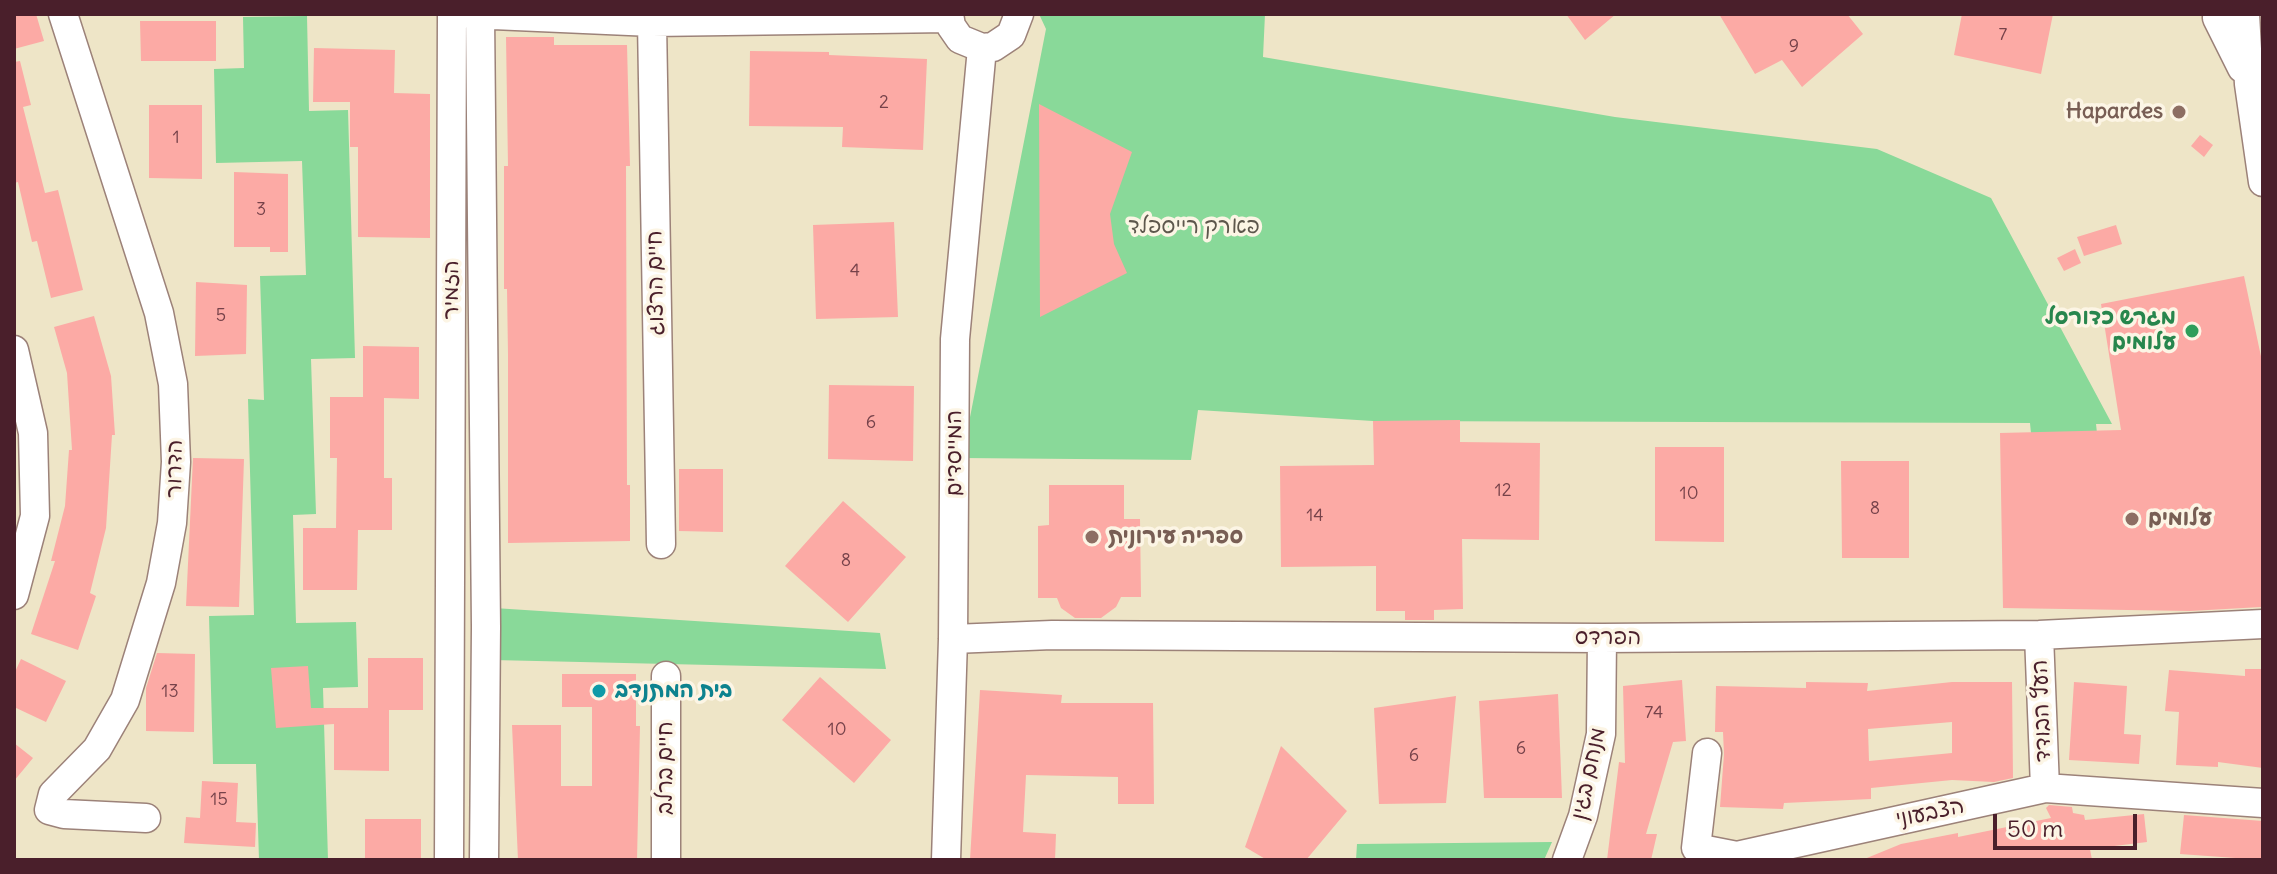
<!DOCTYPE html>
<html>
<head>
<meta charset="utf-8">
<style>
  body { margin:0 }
  #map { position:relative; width:2277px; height:874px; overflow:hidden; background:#eee5c7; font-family:Delius,sans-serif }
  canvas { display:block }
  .frame { position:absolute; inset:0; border:16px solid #4a1f2b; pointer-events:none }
  .scale { position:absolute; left:1993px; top:814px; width:144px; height:36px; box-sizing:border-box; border:4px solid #4a1f2b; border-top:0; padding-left:10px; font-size:24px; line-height:28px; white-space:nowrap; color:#4a1f2b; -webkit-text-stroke:6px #fcf5e5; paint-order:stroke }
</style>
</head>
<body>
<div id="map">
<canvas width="2277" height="874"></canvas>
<div class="frame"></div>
<div class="scale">50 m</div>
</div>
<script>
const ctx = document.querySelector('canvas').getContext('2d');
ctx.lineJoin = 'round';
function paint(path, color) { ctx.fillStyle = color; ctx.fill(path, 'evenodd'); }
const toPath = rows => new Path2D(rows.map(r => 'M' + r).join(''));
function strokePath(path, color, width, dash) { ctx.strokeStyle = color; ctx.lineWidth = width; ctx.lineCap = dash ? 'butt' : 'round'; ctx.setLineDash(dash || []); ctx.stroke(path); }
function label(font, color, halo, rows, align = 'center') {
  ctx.font = font + ' Delius,"Playpen Sans Hebrew",sans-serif'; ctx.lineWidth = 7; ctx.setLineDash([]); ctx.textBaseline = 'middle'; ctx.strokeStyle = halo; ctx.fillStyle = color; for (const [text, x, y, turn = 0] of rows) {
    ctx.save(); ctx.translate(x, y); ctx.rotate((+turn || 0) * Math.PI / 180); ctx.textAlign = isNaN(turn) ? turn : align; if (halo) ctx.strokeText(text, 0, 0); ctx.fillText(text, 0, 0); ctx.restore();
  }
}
const green = toPath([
  [1039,14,1265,14,1263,57,1615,117,1877,149,1991,198,2112,424,2096,424,2103,488,2036,484,2030,423,1373,421,1198,410,1191,460,962,458,1046,29],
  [307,16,309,111,348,110,355,358,311,359,316,514,293,515,296,623,356,622,358,687,323,688,328,860,259,860,256,764,213,764,209,616,254,615,248,399,264,400,260,276,306,275,302,161,216,163,214,69,244,68,243,17],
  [494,608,880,633,886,669,493,660],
  [1552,842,1544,860,1356,860,1357,844]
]);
const building = toPath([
  [14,14,36,14,44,41,14,49],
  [1566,14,1616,14,1585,40],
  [1719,14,1847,14,1863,34,1802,87,1782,60,1755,74],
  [1962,14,2053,14,2041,74,1954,55],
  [140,21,216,21,216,61,141,61],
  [506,37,554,37,554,45,627,45,630,166,626,166,627,485,630,485,630,541,508,543,508,354,507,289,504,289,504,166,508,166],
  [314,48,395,50,394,93,430,94,430,238,358,237,358,147,350,147,350,102,313,102],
  [750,51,829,52,829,55,927,59,923,150,842,147,843,127,749,126],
  [20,61,31,105,23,107,45,193,58,190,83,290,51,298,37,241,32,242,18,182,14,183,14,62],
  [1039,104,1132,152,1110,214,1114,244,1127,273,1040,317],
  [149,105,202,105,202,179,149,178],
  [2200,135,2213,145,2204,157,2191,146],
  [234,172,288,174,288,252,270,252,270,247,234,247],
  [894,222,898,317,816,319,813,225],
  [2116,225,2122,244,2084,256,2077,237],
  [2075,249,2081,263,2064,271,2057,258],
  [2244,276,2263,366,2261,607,2190,611,2003,608,2000,433,2121,430,2101,304],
  [196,282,247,285,246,354,195,356],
  [94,316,111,376,115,435,112,435,106,528,90,593,96,596,78,650,31,634,55,561,51,561,65,506,69,450,72,450,67,373,54,327],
  [363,346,419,347,419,399,384,398,384,478,392,478,392,530,358,530,357,590,303,590,303,528,336,528,337,458,330,458,330,397,363,397],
  [829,385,914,386,913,461,828,459],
  [1460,420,1460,442,1540,443,1539,540,1462,539,1463,609,1434,610,1434,620,1405,620,1405,611,1376,611,1376,566,1281,567,1280,466,1374,465,1373,421],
  [1655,447,1724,447,1724,542,1655,541],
  [193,458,244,459,239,607,186,606],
  [1841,461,1909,461,1909,558,1842,558],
  [679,469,723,469,723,532,679,531],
  [1049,485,1124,485,1124,519,1140,519,1141,597,1121,597,1116,607,1101,618,1075,618,1061,608,1057,598,1038,598,1038,526,1049,525],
  [843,501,906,557,848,622,785,566],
  [157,653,195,654,194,732,146,731,146,688],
  [368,658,423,658,423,710,389,710,389,771,334,770,334,724,276,728,271,668,308,666,311,708,368,708],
  [21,659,66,681,46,722,14,707,14,674],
  [2245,669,2263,669,2263,768,2218,762,2218,767,2176,765,2179,712,2165,711,2169,670,2245,676],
  [562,674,636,674,636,726,640,726,637,860,518,860,512,725,561,725,561,786,592,786,592,707,562,707],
  [820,677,891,740,854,783,782,720],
  [1682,680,1686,741,1673,742,1646,834,1657,834,1651,860,1607,860,1619,762,1625,763,1623,686],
  [1806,682,1868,683,1867,691,1952,682,2012,682,2013,778,1994,782,1952,780,1871,788,1871,799,1784,803,1783,809,1720,807,1724,754,1723,732,1715,732,1716,686,1806,688],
  [1952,722,1952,753,1869,761,1868,729],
  [2074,682,2127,686,2124,734,2141,735,2139,764,2069,760],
  [980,690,1062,695,1061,703,1153,703,1154,804,1118,804,1118,777,1026,775,1023,832,1056,834,1055,860,970,860],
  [1558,694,1562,798,1484,798,1479,701],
  [1456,696,1446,803,1379,804,1374,708],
  [14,743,33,758,14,781],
  [1281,746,1347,811,1306,860,1267,860,1245,847],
  [202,781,238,783,236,822,256,823,255,847,184,843,186,817,200,818],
  [2049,805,2072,807,2073,813,2084,815,2085,820,2144,814,2147,842,2090,849,2092,860,1862,860,1901,844,1958,833,1958,837,2051,818,2046,808],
  [2184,815,2263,821,2263,860,2180,854],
  [365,819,421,819,421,860,365,860]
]);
const minor = toPath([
  [63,14,159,313,173,384,176,462,172,523,161,583,125,700,97,749,53,794,49,810,64,814,146,818],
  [470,14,652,22,949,18],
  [480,14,486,627,484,860],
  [949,14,951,26,960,39,982,48,993,47,1011,35,1019,14],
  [2245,14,2249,84,2263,182],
  [2217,18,2242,68],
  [652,22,661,544],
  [14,350,33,433,35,516,14,595],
  [2039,635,2045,788],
  [953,639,1052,635,1602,638,2039,635,2263,624],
  [1707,753,1696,848,1737,856,2045,788,2263,803],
  [449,860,452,14],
  [666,860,666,676],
  [946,860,953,639,955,339,982,48],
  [1567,860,1583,816,1601,734,1602,638]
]);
const markers = [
  [2179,112,8,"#8d6e63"],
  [2192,331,8,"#2e9e5b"],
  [2132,519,8,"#8d6e63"],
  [1092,537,8,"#8d6e63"],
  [599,691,8,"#0f9aa8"]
];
const numberNames = [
  ["7",2003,35],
  ["9",1794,47],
  ["2",884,103],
  ["1",176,138],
  ["3",261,210],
  ["4",855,271],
  ["5",221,316],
  ["6",871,423],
  ["12",1503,491],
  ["10",1689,494],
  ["8",1875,509],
  ["14",1315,516],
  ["8",846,561],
  ["13",170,692],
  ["74",1654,713],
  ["10",837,730],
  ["6",1521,749],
  ["6",1414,756],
  ["15",219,800]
];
const educationNames = [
  ["Hapardes",2163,112,"right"],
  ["עלומים",2148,519],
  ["ספריה עירונית",1108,537]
];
const parkNames = [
  ["פארק רייספלד",1194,227]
];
const streetNames = [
  ["חיים הרצוג",656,283,-91],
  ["הזמיר",452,290,-90],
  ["המייסדים",955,453,-90],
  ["הדרור",175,469,-89],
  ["הפרדס",1608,638],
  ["העץ הבודד",2042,711,-92],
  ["חיים ברלב",666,768,-90],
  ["מנחם בגין",1589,774,-78],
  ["הצבעוני",1930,813,-12]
];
const leisureNames = [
  ["מגרש כדורסל",2176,318],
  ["עלומים",2176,343]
];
const cultureNames = [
  ["בית המתנדב",615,691]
];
paint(green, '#89d999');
paint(building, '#fcaaa5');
strokePath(minor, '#9c8279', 31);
strokePath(minor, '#fff', 28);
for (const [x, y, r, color] of markers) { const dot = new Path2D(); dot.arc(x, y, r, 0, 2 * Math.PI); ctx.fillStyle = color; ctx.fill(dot); strokePath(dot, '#fcf5e5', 3); }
label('18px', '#76424a', null, numberNames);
label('bold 22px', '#785e54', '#fcf5e5', educationNames, 'left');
label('22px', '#5d574c', '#fcf5e5', parkNames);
label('22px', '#4a1f2b', '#fcf5e5', streetNames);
label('bold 22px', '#27864d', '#fcf5e5', leisureNames, 'right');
label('bold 22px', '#0d838f', '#fcf5e5', cultureNames, 'left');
</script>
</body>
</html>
